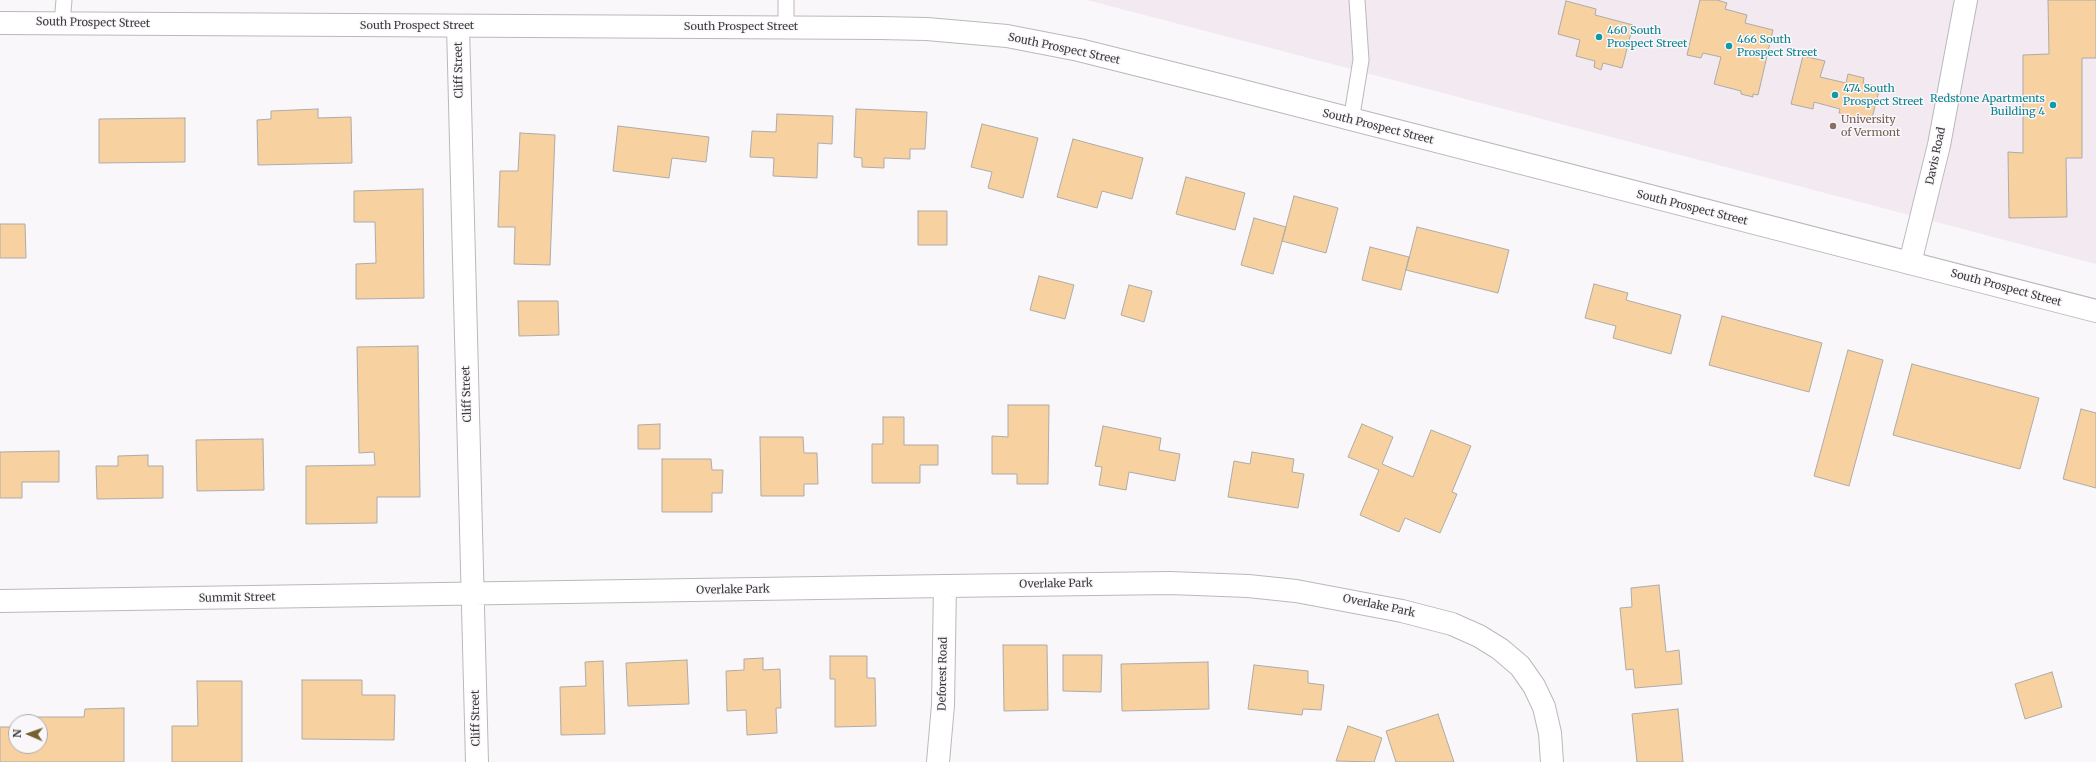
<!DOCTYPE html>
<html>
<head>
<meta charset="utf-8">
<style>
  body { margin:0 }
  #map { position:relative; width:2096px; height:762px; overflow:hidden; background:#faf7fa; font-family:Merriweather,serif }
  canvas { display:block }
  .north { position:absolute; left:8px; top:714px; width:40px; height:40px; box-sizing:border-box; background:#faf7fa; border:1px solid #aeabae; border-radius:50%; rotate:272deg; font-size:11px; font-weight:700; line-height:16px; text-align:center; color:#3b3a3b }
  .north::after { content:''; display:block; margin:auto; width:14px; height:18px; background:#756231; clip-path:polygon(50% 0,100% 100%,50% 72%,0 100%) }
</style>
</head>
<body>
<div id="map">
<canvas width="2096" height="762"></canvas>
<div class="north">N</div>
</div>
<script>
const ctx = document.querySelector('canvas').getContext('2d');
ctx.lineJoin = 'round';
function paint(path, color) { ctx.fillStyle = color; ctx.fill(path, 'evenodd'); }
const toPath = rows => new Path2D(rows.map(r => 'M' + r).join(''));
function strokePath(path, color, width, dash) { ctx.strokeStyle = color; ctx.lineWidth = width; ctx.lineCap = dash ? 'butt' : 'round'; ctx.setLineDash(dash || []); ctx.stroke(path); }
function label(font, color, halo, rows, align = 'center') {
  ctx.font = font + ' Merriweather,serif'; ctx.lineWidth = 3; ctx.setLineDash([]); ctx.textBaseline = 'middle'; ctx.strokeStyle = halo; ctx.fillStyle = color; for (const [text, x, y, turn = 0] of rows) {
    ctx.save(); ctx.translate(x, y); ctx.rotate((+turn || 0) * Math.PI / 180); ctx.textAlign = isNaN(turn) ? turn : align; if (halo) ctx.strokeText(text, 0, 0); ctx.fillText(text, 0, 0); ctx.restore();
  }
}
const built = toPath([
  [1087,0,2096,0,2096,264,1917,217]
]);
const building = toPath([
  [1700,0,1717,0,1727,3,1725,9,1747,15,1745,23,1773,30,1758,95,1753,94,1753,97,1741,94,1741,91,1714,84,1721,57,1703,53,1701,58,1687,55,1700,0],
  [2048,0,2096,0,2096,58,2082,58,2082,158,2066,158,2067,217,2009,218,2008,152,2023,153,2023,55,2049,54,2048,0],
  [1566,1,1596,9,1595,15,1633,25,1622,68,1603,63,1601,70,1594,67,1595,61,1576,56,1580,40,1558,34,1566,1],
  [1803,56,1825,61,1820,77,1846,83,1848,74,1864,78,1863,83,1880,87,1871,122,1839,113,1840,109,1814,102,1813,109,1791,104,1803,56],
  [318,109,318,118,351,117,352,163,258,165,257,120,271,119,271,111,318,109],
  [856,109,927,112,925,149,910,149,910,159,884,158,884,168,862,167,862,158,854,157,856,109],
  [777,114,833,116,832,144,818,143,817,178,773,176,774,158,750,157,752,131,776,132,777,114],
  [185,118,185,162,99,163,99,119,185,118],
  [982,124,1038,138,1023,198,988,188,992,172,971,167,982,124],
  [618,126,709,137,706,162,672,158,669,178,613,171,618,126],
  [520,133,555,135,550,265,514,264,515,227,498,227,500,171,518,171,520,133],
  [1073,139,1143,158,1132,199,1102,191,1097,208,1057,197,1073,139],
  [1186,177,1245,193,1235,230,1176,214,1186,177],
  [423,189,424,298,356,299,356,264,376,263,375,222,354,222,354,191,423,189],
  [1294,196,1338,208,1326,253,1282,241,1294,196],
  [918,211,947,211,947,245,918,245,918,211],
  [1254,218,1286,227,1273,274,1241,265,1254,218],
  [0,224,25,224,26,258,0,258,0,224],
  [1417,227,1509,250,1498,293,1406,270,1417,227],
  [1370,247,1409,257,1401,290,1362,280,1370,247],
  [1039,276,1074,285,1065,319,1030,310,1039,276],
  [1594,284,1628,293,1626,300,1681,315,1671,354,1613,338,1616,326,1585,318,1594,284],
  [1129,285,1152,291,1144,322,1121,315,1129,285],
  [518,301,558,301,559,335,519,336,518,301],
  [1722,316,1822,343,1809,392,1709,365,1722,316],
  [418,346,420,497,377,497,377,523,306,524,306,466,375,465,374,452,359,453,357,347,418,346],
  [1848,350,1883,360,1849,486,1814,476,1848,350],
  [1912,364,2039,398,2020,469,1893,435,1912,364],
  [1008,405,1049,405,1048,484,1017,484,1017,474,992,474,992,436,1008,437,1008,405],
  [2081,409,2096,413,2096,488,2063,479,2081,409],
  [883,417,904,417,904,445,938,445,938,465,920,465,920,483,872,483,872,444,883,444,883,417],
  [660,424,660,449,638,449,638,425,660,424],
  [1362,424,1393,437,1382,464,1413,477,1431,430,1471,446,1452,492,1457,494,1440,533,1405,518,1399,532,1360,515,1379,470,1348,457,1362,424],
  [1103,426,1161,438,1159,450,1180,454,1175,481,1129,472,1126,490,1099,485,1102,467,1095,466,1103,426],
  [760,437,803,437,804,453,817,453,818,484,804,484,804,496,761,496,760,437],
  [263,439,264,490,197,491,196,440,263,439],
  [59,451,59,482,22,482,22,498,0,498,0,452,59,451],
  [1252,452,1294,459,1292,472,1304,474,1298,508,1228,497,1234,461,1250,464,1252,452],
  [148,455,148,466,163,466,163,498,97,499,96,466,118,466,118,456,148,455],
  [662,459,711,459,712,470,723,470,722,493,712,493,712,512,662,512,662,459],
  [1659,585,1666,652,1679,650,1682,684,1635,688,1633,669,1626,670,1620,608,1632,607,1631,588,1659,585],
  [1003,645,1047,645,1048,710,1004,711,1003,645],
  [1063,655,1102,655,1101,692,1063,691,1063,655],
  [830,656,867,656,867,678,875,678,876,726,835,727,835,679,830,679,830,656],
  [763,658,763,670,780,669,781,708,776,708,777,733,747,735,746,710,727,711,726,671,744,670,744,659,763,658],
  [687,660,689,704,628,706,626,663,687,660],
  [603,661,605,734,561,735,560,687,586,686,585,662,603,661],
  [1208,662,1209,709,1122,711,1121,664,1208,662],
  [1254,665,1308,671,1308,683,1324,685,1321,710,1303,709,1302,715,1248,709,1254,665],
  [2052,672,2062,707,2025,719,2015,684,2052,672],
  [302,680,362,680,362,695,395,695,394,740,302,739,302,680],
  [197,681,242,681,242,762,172,762,172,726,198,726,197,681],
  [124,708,124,762,0,762,0,727,16,727,16,746,40,746,40,722,29,722,29,717,84,717,85,709,124,708],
  [1678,709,1683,762,1637,762,1632,714,1678,709],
  [1438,714,1454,762,1396,762,1386,731,1438,714],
  [1348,726,1382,738,1374,762,1336,761,1348,726]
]);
const service = toPath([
  [786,0,786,27],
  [62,23,64,0],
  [1351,121,1361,60,1357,0]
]);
const minor = toPath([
  [458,26,477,762],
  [1910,263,1939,145,1966,0],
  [0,601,945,586,1170,583,1248,586,1296,591,1402,611,1452,624,1479,636,1500,649,1520,666,1534,686,1544,707,1550,733,1552,762],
  [938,762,943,705,945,586]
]);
const tertiary = toPath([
  [0,23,880,28,927,29,1007,36,1079,50,1223,86,2096,311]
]);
const markers = [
  [1599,37,4,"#0f9aa8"],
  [1729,46,4,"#0f9aa8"],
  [1835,95,4,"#0f9aa8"],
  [2053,105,4,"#0f9aa8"],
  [1833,126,4,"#8d6e63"]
];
const streetNames = [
  ["South Prospect Street",93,23,1],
  ["South Prospect Street",417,26],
  ["South Prospect Street",741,27],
  ["South Prospect Street",1064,49,12],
  ["Cliff Street",459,70,-91],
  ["South Prospect Street",1378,127,14],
  ["Davis Road",1936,156,-78],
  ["South Prospect Street",1692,208,14],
  ["South Prospect Street",2006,288,15],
  ["Cliff Street",467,394,-92],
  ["Overlake Park",1056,584,-1],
  ["Overlake Park",733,590,-1],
  ["Summit Street",237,598,-1],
  ["Overlake Park",1379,606,12],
  ["Deforest Road",943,674,-89],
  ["Cliff Street",476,718,-91]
];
const cultureNames = [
  ["460 South",1607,31],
  ["Prospect Street",1607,44],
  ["466 South",1737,40],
  ["Prospect Street",1737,53],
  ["474 South",1843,89],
  ["Prospect Street",1843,102],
  ["Redstone Apartments",2045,99,"right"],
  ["Building 4",2045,112,"right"]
];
const educationNames = [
  ["University",1841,120],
  ["of Vermont",1841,133]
];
paint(built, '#f2e9f1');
paint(building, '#f8d1a0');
strokePath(building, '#adaba8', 1);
strokePath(service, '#bbb8bb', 17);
strokePath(minor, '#bbb8bb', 24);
strokePath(tertiary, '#bbb8bb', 24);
strokePath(service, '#fff', 15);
strokePath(minor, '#fff', 22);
strokePath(tertiary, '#fff', 22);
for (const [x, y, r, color] of markers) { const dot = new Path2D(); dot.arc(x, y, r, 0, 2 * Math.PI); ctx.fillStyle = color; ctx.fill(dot); strokePath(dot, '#faf7fa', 1.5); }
label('11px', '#3b3a3b', '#faf7fa', streetNames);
label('11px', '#0d838f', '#faf7fa', cultureNames, 'left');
label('11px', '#785e54', '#faf7fa', educationNames, 'left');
</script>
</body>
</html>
